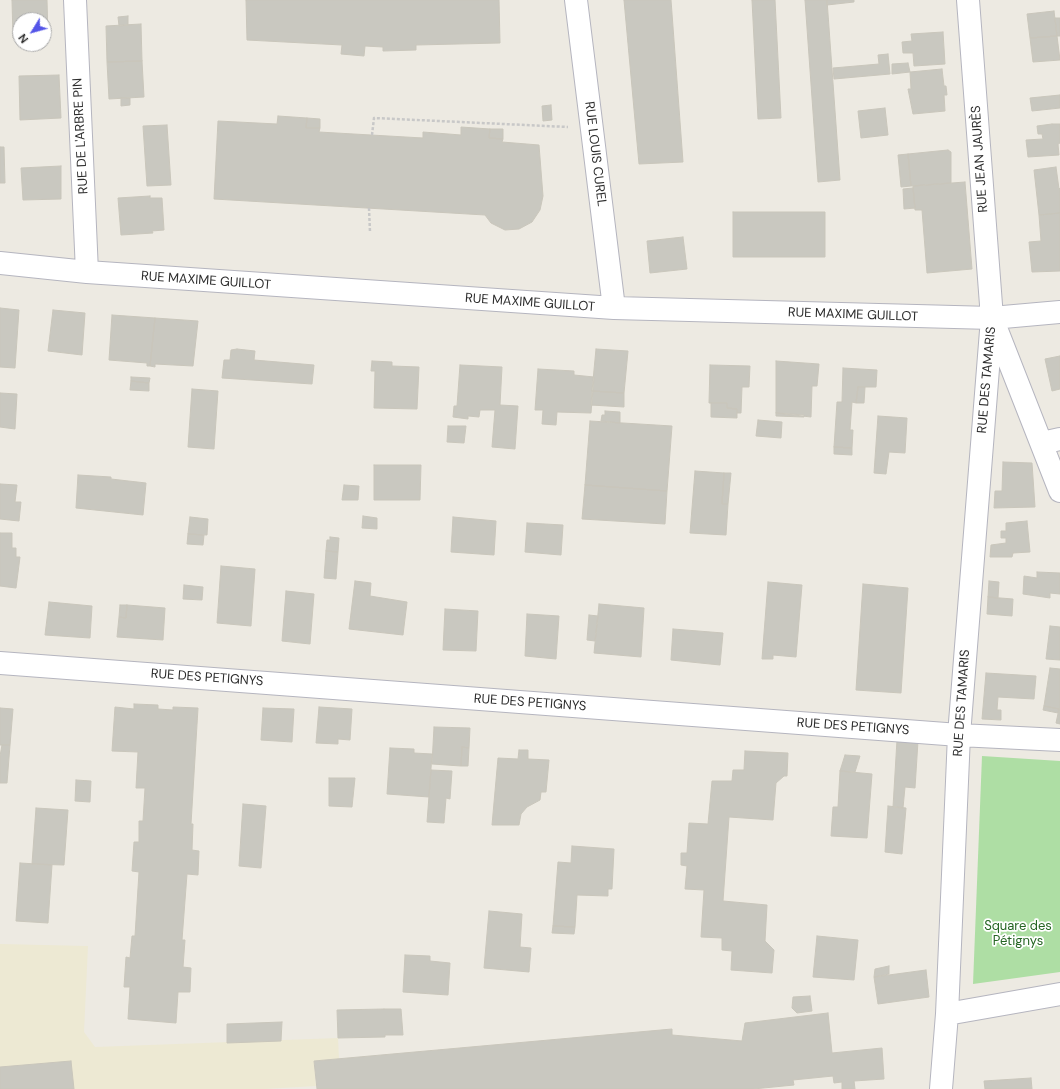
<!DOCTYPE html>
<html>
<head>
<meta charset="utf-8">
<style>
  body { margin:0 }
  #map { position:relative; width:1060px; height:1089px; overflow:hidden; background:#edeae2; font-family:"DM Sans",sans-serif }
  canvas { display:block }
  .north { position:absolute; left:12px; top:12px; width:40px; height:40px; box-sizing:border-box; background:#fff; border:1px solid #ababab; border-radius:50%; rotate:233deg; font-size:11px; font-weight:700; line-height:16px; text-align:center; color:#2d2d2d }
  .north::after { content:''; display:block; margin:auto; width:14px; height:18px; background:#5455e8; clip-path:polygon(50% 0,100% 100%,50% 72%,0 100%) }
</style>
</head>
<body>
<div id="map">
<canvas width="1060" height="1089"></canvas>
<div class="north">N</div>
</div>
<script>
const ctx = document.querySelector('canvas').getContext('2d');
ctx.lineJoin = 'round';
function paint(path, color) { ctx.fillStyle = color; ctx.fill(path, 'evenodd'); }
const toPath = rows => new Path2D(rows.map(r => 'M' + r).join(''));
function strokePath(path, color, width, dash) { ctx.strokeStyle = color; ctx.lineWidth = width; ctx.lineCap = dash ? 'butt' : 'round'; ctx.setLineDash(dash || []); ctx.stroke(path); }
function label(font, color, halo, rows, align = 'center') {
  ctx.font = font + ' "DM Sans",sans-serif'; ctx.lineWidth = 3.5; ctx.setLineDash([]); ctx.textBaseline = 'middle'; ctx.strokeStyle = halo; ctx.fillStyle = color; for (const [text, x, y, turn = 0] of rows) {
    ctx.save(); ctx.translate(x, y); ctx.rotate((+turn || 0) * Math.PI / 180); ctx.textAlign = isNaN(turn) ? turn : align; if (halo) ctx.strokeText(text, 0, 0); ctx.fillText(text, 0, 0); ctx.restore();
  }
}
const education = toPath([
  [0,944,88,946,84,1032,95,1047,338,1038,339,1059,314,1061,316,1086,265,1089,0,1089]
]);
const green = toPath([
  [982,756,1060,761,1060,972,973,984]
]);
const building = toPath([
  [12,0,47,0,48,37,44,37,44,20,20,20,20,38,13,38,12,0],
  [246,0,499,0,500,43,416,45,416,50,383,51,383,47,365,46,364,56,341,54,342,45,247,40,246,0],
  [624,0,671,0,683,162,639,164,624,0],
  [752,0,775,0,781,118,758,119,752,0],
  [805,0,827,0,840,180,818,182,805,0],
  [827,0,854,0,854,2,827,5,827,0],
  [1054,11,1057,36,1030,38,1027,14,1054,11],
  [128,16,128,25,119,26,118,17,128,16],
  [1055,18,1060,18,1060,36,1057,36,1055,18],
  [141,24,142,61,107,62,106,26,141,24],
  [943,32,945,64,914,66,913,53,903,53,902,42,912,41,911,34,943,32],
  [1057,36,1060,60,1033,62,1030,38,1057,36],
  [888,54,890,74,834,79,833,68,879,64,878,55,888,54],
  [142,61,144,97,109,99,107,62,142,61],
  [908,63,910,72,892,74,892,64,908,63],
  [942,69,944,86,946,86,947,95,944,95,945,111,913,114,908,89,911,89,910,72,942,69],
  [59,75,61,118,20,120,19,76,59,75],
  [1060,95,1060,108,1032,111,1030,98,1060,95],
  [121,98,130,98,130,105,121,106,121,98],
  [551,105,552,120,543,121,542,106,551,105],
  [885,108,888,135,861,138,858,111,885,108],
  [278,116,307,118,306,128,320,128,319,132,423,138,423,132,461,135,461,127,490,129,489,138,503,139,502,142,539,145,543,196,540,210,532,222,519,229,505,230,491,223,485,215,214,199,218,121,277,124,278,116],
  [307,118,320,119,320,128,306,128,307,118],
  [1052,124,1060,124,1060,143,1058,144,1059,155,1028,157,1026,140,1043,139,1042,134,1038,134,1037,126,1052,124],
  [167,125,171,185,147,186,143,126,167,125],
  [490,129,503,129,503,139,489,138,490,129],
  [0,147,4,147,5,183,0,183,0,147],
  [948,150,951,152,951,183,911,186,908,154,948,150],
  [908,154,911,186,901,187,898,155,908,154],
  [61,166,61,199,23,200,21,168,61,166],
  [1056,167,1059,189,1060,188,1060,213,1039,215,1034,170,1056,167],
  [965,182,972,269,927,273,922,210,915,210,913,186,965,182],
  [913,188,915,208,904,209,903,189,913,188],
  [150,196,150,198,162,198,164,230,152,231,153,233,121,235,118,198,150,196],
  [733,212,825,212,825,257,733,257,733,212],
  [1060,213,1060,271,1032,272,1029,242,1041,241,1039,215,1060,213],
  [683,237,687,269,650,273,647,241,683,237],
  [0,308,19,310,15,368,0,367,0,308],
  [53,310,85,313,82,355,48,351,53,310],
  [112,315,155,318,150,366,147,366,147,363,109,360,112,315],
  [155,318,198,321,193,366,155,364,155,367,150,366,155,318],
  [237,349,255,351,254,360,314,365,312,384,222,378,224,360,230,360,231,350,237,349],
  [596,349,628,351,624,393,592,391,596,349],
  [1060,356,1060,389,1052,391,1045,359,1060,356],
  [372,361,392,362,392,366,419,367,417,409,374,408,375,371,371,371,372,361],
  [776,361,819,364,817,386,812,386,811,417,776,413,776,361],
  [460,365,502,367,500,405,518,406,515,449,492,447,495,410,480,410,479,417,468,416,468,419,453,417,454,406,457,406,460,365],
  [710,365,750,366,749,387,742,387,741,413,737,413,737,409,727,408,727,403,709,403,710,365],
  [843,368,877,370,876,387,858,387,856,403,852,402,850,430,853,430,852,448,834,447,837,402,842,402,843,368],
  [538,369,574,371,574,375,594,377,591,413,557,412,556,425,542,424,543,410,535,410,538,369],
  [131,377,150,378,149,383,131,381,131,377],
  [131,381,149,383,149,391,130,390,131,381],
  [858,387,865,387,864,403,856,403,858,387],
  [192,389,218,391,214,449,188,447,192,389],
  [592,391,624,393,624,407,591,405,592,391],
  [0,393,17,394,15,429,0,427,0,393],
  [711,403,727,403,727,408,737,409,737,418,711,417,711,403],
  [605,411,620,412,620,423,601,421,602,415,605,415,605,411],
  [776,413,804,415,804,417,776,416,776,413],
  [878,416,907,418,905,453,889,452,886,474,874,473,878,416],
  [758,420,782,422,781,438,756,436,758,420],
  [590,421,672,426,667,491,585,485,590,421],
  [448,426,466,426,464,443,447,442,448,426],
  [834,447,852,448,852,455,834,454,834,447],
  [1003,462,1032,463,1035,507,994,508,995,491,1002,491,1003,462],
  [374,465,421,465,420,500,374,500,374,465],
  [695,471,724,473,722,504,728,504,726,535,690,533,695,471],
  [724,473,731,473,728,504,722,504,724,473],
  [78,475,111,477,111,479,146,483,143,515,76,508,78,475],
  [0,484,17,485,15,502,21,502,19,521,0,519,0,484],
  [344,485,359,486,358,500,342,500,344,485],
  [585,485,667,491,665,524,582,519,585,485],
  [363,516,377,518,377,529,362,528,363,516],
  [190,517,208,519,207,535,188,534,190,517],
  [453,517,496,521,494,555,451,552,453,517],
  [1027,521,1030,552,1013,553,1012,557,990,557,991,545,1006,543,1006,538,1001,538,1001,531,1006,531,1006,523,1027,521],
  [527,523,563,525,561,555,525,552,527,523],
  [0,533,12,533,12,548,16,548,16,557,20,557,16,588,0,586,0,533],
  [188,534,204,535,203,545,187,544,188,534],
  [330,537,339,538,338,552,326,551,327,540,330,540,330,537],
  [326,551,338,552,336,579,324,578,326,551],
  [221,566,255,569,251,626,217,623,221,566],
  [1037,572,1060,573,1060,594,1050,593,1050,598,1023,594,1024,576,1037,578,1037,572],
  [355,581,371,583,370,596,407,602,403,635,349,629,355,581],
  [989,581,999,582,998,598,988,597,989,581],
  [768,582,802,585,796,657,773,655,773,659,762,659,768,582],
  [863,584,908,588,901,693,856,690,863,584],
  [184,585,203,587,202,600,183,599,184,585],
  [286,591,314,594,310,644,282,641,286,591],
  [988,597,1013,599,1012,616,987,614,988,597],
  [49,602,92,606,90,638,45,635,49,602],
  [599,604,644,608,641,657,594,653,599,604],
  [120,605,127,605,126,618,119,617,120,605],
  [127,605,165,608,163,640,117,637,119,617,126,618,127,605],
  [445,609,478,611,476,651,443,650,445,609],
  [527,614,559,616,556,659,525,656,527,614],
  [589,615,598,616,595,641,587,640,589,615],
  [1050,626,1060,627,1060,660,1046,659,1050,626],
  [673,629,723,633,720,665,671,660,673,629],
  [1050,668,1060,669,1060,724,1056,723,1059,709,1044,706,1050,668],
  [986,673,1036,676,1034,699,998,697,997,710,1001,710,1001,720,982,719,986,673],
  [134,704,158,705,158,709,173,710,173,707,198,708,191,824,193,824,192,850,199,851,198,875,187,874,182,940,185,940,183,967,191,968,190,992,178,992,176,1023,128,1019,130,987,124,987,126,957,130,958,132,936,135,936,139,872,132,871,134,842,139,842,139,821,143,821,145,788,136,788,138,752,112,751,115,707,134,709,134,704],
  [1044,706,1059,709,1058,713,1043,710,1044,706],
  [319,707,352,709,350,740,338,739,338,744,316,743,319,707],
  [0,708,13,709,10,745,0,745,0,708],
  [263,708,294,709,292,742,261,740,263,708],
  [434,727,470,728,469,748,462,747,461,766,432,764,434,727],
  [897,740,918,741,915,788,905,787,903,808,893,807,897,740],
  [2,745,10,745,7,783,0,783,0,756,2,745],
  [462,747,469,748,468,766,461,766,462,747],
  [390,748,414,749,414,753,432,754,429,797,387,794,390,748],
  [519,750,528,750,528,759,549,760,546,792,541,792,540,800,527,807,521,814,519,825,492,825,498,758,518,759,519,750],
  [745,751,788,753,787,776,784,776,776,783,773,820,729,817,723,901,767,905,765,941,774,950,772,973,731,970,732,951,722,950,722,938,701,937,704,890,685,889,687,866,681,865,681,853,687,853,689,823,708,824,712,781,732,781,733,770,744,770,745,751],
  [845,755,860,756,855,772,840,771,845,755],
  [431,770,452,771,450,799,446,798,444,823,427,822,431,770],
  [840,771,872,774,867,838,831,836,833,807,838,807,840,771],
  [329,778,355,778,352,807,329,806,329,778],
  [76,780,91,781,90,802,75,801,76,780],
  [243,804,266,806,261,868,239,866,243,804],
  [888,806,906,808,902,854,885,852,888,806],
  [36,808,68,810,64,865,32,864,36,808],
  [572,846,614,849,612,889,608,889,608,896,577,895,575,927,553,926,558,862,571,863,572,846],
  [20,863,52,865,48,923,16,921,20,863],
  [489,911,522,914,520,947,531,948,529,972,484,968,489,911],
  [553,926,575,927,574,934,552,933,553,926],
  [817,936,858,940,854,980,813,977,817,936],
  [405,955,430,956,430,961,450,963,448,995,403,992,405,955],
  [889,966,889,974,874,977,875,969,889,966],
  [926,970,929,997,878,1004,874,977,926,970],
  [810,996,812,1011,797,1013,792,1008,793,997,810,996],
  [384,1009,401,1009,403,1035,385,1035,385,1037,338,1038,337,1010,384,1009],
  [828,1013,832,1053,882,1048,884,1079,854,1081,855,1089,842,1089,842,1082,834,1083,833,1076,793,1080,794,1085,753,1089,317,1089,314,1061,672,1029,672,1035,742,1041,745,1023,828,1013],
  [282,1022,281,1041,227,1043,227,1024,282,1022],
  [71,1061,74,1089,0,1089,0,1067,71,1061],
  [1031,1078,1032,1089,985,1089,984,1081,1031,1078]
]);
const path = toPath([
  [372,135,374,118,568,127],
  [369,208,370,232]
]);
const minor = toPath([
  [75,0,87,272],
  [576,0,614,308],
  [0,263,87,272,614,308,992,318,1060,312],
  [994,323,1060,491],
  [1042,443,1060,439],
  [0,663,959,735,1060,740],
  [947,1014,1060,994],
  [941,1089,947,1014,959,735,992,318,968,0]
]);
const streetNames = [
  ["RUE DE L'ARBRE PIN",81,136,-93],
  ["RUE LOUIS CUREL",595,154,83],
  ["RUE JEAN JAURÈS",980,159,-94],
  ["RUE MAXIME GUILLOT",206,281,4],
  ["RUE MAXIME GUILLOT",530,303,4],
  ["RUE MAXIME GUILLOT",853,315,2],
  ["RUE DES TAMARIS",987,380,-85],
  ["RUE DES PETIGNYS",207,678,4],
  ["RUE DES PETIGNYS",530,703,4],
  ["RUE DES TAMARIS",962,703,-86],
  ["RUE DES PETIGNYS",853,727,4]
];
const parkNames = [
  ["Square des",1018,927],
  ["Pétignys",1018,942]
];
paint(education, '#ede9d3');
paint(green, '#aedea4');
paint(building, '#c9c8c0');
strokePath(building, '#c9c6bb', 1);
strokePath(minor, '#b5b5bf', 24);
strokePath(path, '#c8c8c8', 2.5, [3, 2]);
strokePath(minor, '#fff', 22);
label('13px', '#2d2d2d', '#fff', streetNames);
label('13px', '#256523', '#fff', parkNames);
</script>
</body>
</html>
